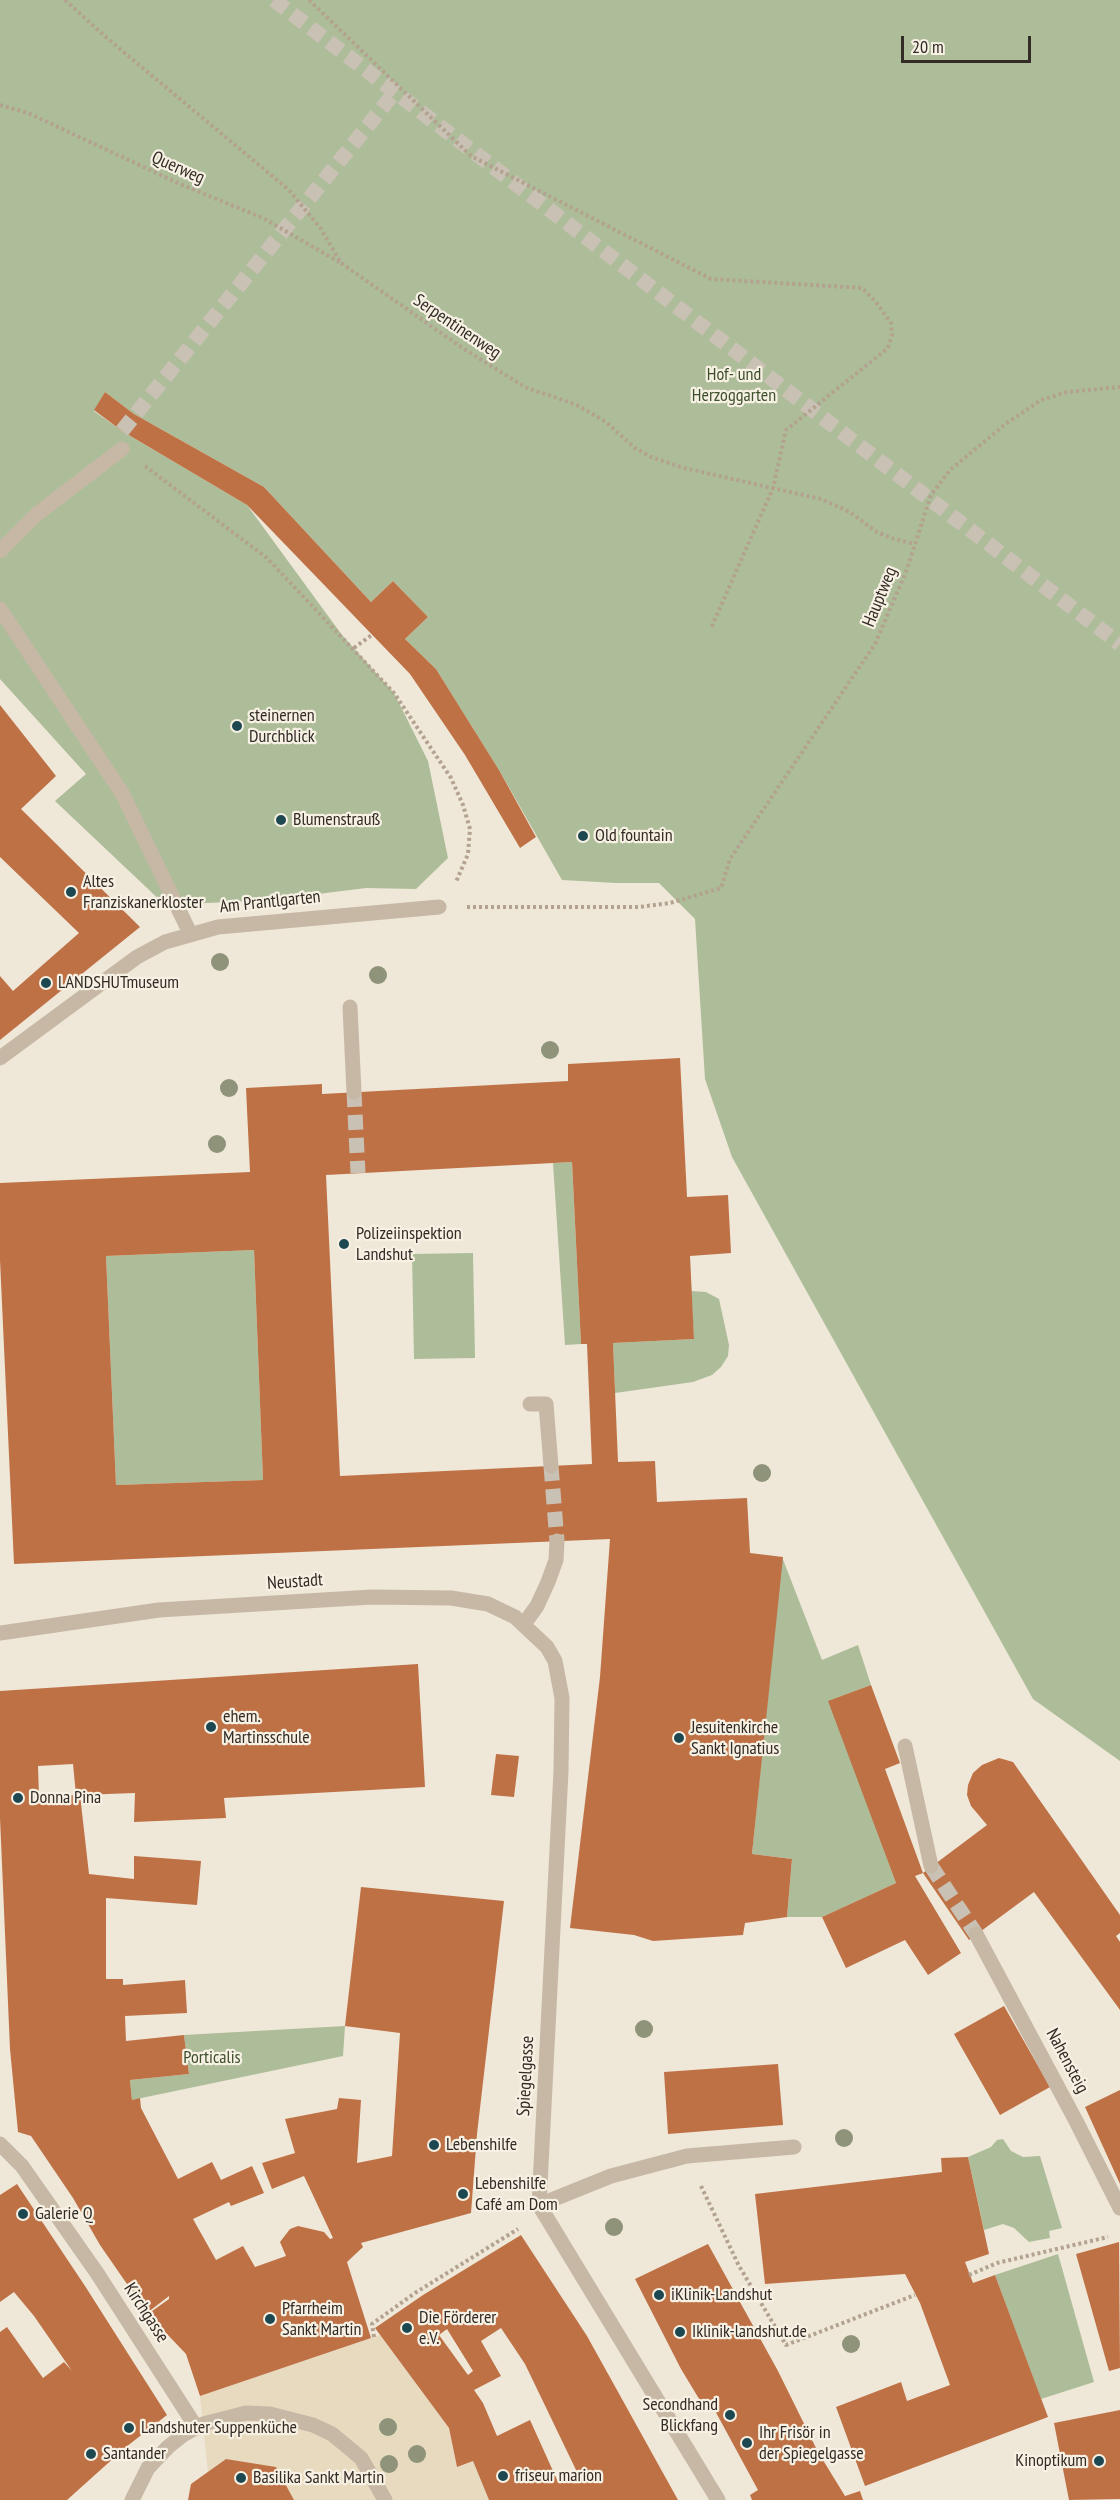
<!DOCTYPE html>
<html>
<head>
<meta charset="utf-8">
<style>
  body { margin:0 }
  #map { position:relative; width:1120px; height:2500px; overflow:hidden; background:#efe7d8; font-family:"PT Sans Narrow",sans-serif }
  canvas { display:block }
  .scale { position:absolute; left:901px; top:36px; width:130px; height:27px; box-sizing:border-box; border:3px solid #322b26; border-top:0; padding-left:8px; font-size:18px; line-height:21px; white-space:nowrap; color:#322b26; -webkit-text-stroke:4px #f7f1e4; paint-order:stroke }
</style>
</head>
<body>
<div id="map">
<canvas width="1120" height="2500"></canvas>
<div class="scale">20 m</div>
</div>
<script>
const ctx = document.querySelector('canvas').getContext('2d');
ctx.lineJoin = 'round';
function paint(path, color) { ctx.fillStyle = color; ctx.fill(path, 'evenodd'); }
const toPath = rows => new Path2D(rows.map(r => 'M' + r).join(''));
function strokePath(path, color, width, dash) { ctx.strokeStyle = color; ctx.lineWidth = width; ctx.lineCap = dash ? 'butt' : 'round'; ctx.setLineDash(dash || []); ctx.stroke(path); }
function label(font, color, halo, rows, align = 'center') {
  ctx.font = font + ' "PT Sans Narrow",sans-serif'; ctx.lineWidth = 4.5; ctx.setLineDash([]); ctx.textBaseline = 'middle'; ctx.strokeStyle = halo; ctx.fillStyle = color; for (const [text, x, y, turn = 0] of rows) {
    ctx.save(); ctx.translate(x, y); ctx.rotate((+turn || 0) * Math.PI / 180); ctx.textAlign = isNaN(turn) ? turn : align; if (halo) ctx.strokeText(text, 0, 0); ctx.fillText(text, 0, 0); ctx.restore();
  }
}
const green = toPath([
  [0,0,1120,0,1120,1761,1033,1699,732,1157,705,1079,695,919,659,883,616,883,562,880,499,770,436,669,405,639,428,617,393,581,371,602,264,487,134,414,105,392,94,411,122,431,247,505,342,635,394,693,428,761,448,858,416,889,366,888,270,900,165,905,55,801,86,774,0,679],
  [572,1162,581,1344,565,1345,553,1163],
  [254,1250,263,1480,116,1485,106,1256],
  [473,1253,475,1358,414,1359,412,1254],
  [691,1291,706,1292,719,1299,729,1345,728,1356,721,1367,712,1375,693,1382,615,1393,613,1343,694,1339],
  [782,1557,822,1660,858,1645,871,1685,829,1701,896,1883,822,1917,787,1917,792,1859,752,1854],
  [345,2026,343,2056,132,2100,130,2080,189,2074,184,2035],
  [1003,2139,1011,2151,1023,2157,1040,2156,1062,2228,1049,2231,1050,2238,1029,2242,1014,2228,1003,2224,984,2230,968,2157,991,2147,997,2140],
  [1058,2254,1094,2382,1041,2399,995,2275]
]);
const plaza = toPath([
  [380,2335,449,2428,457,2467,473,2461,489,2500,294,2500,275,2467,226,2459,208,2472,200,2396]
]);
const building = toPath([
  [105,392,134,414,264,487,371,602,393,581,428,617,405,639,436,669,499,770,536,837,520,848,465,755,410,674,247,505,122,431,94,410],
  [0,705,56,776,21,809,140,927,0,1040,0,976,13,991,79,933,0,857],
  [680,1058,687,1197,728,1195,731,1253,690,1256,694,1339,613,1343,618,1462,655,1461,657,1502,747,1498,750,1553,783,1557,752,1854,792,1859,787,1917,745,1923,743,1935,653,1941,634,1935,570,1928,600,1677,610,1539,14,1564,0,1260,0,1183,250,1172,246,1088,322,1084,322,1094,568,1081,568,1064],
  [572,1162,581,1344,587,1344,592,1464,340,1476,326,1175],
  [254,1250,263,1480,116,1485,106,1256],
  [418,1664,425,1787,224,1798,226,1818,134,1822,135,1793,80,1795,89,1874,134,1879,134,1856,201,1861,197,1905,106,1898,106,1979,123,1979,123,1985,185,1980,187,2013,125,2016,126,2041,184,2035,189,2074,130,2080,132,2100,140,2098,141,2108,178,2179,212,2162,221,2180,252,2166,264,2193,231,2206,229,2202,193,2219,216,2260,243,2246,255,2267,286,2256,280,2242,290,2229,298,2226,324,2232,330,2239,333,2238,304,2176,272,2189,262,2163,295,2153,285,2119,337,2109,339,2098,361,2100,357,2163,392,2156,400,2033,345,2026,361,1887,504,1901,477,2134,471,2213,361,2243,363,2247,347,2262,371,2338,200,2396,186,2354,148,2314,169,2299,169,2296,147,2313,100,2245,73,2198,31,2136,18,2132,10,2049,0,1818,0,1691],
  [73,1764,76,1795,39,1797,38,1766],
  [871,1685,900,1763,885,1769,923,1873,987,1825,971,1806,967,1795,968,1785,973,1773,982,1765,999,1758,1013,1762,1120,1915,1120,1933,1116,1936,1120,1942,1120,2010,1034,1892,969,1940,923,1873,915,1876,961,1953,928,1975,905,1940,846,1968,822,1917,896,1883,828,1701],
  [496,1754,519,1756,514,1797,491,1795],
  [1004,2006,1050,2087,1000,2115,954,2034],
  [778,2064,783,2125,668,2134,664,2072],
  [1120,2090,1120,2184,1085,2107],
  [968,2157,989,2254,965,2262,973,2283,995,2275,1048,2417,865,2486,836,2407,901,2382,907,2401,950,2385,920,2303,905,2274,765,2284,755,2194,942,2172,941,2158],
  [17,2184,85,2286,167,2415,126,2447,67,2500,0,2500,0,2332,7,2327,43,2378,64,2362,72,2371,34,2316,14,2292,0,2302,0,2195],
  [521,2235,587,2336,678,2500,489,2500,473,2461,457,2467,449,2428,375,2328,423,2295],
  [501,2328,525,2364,577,2472,558,2482,530,2420,497,2436,483,2403,474,2390,501,2376,481,2341],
  [447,2329,473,2371,468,2375,439,2335],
  [1119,2242,1120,2368,1109,2371,1076,2254],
  [708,2244,778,2371,818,2452,845,2496,860,2491,863,2500,752,2500,750,2495,758,2490,713,2407,707,2412,681,2369,635,2279],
  [1120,2410,1120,2499,1069,2500,1054,2423],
  [226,2459,276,2467,294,2500,188,2500,191,2484]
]);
const minorTunnel = toPath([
  [122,431,395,92],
  [354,1092,358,1173],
  [551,1466,557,1541],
  [931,1866,976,1934]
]);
const majorTunnel = toPath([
  [274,0,1120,644]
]);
const path = toPath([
  [65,0,108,39,289,190,321,229,341,263,464,349,525,387,577,405,606,422,635,448,651,457,684,468,821,499,850,512,875,531,891,538,914,544],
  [309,0,471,156,711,279,862,288,876,302,891,323,892,335,888,348,786,430,773,488,711,628],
  [0,105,28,113,180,184,263,218,341,263],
  [145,466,267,558,394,693,451,778,463,805,470,829,468,854,456,882],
  [354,648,373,634],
  [467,907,639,907,670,903,721,888,730,859,875,644,906,572,931,495,950,470,1007,423,1041,400,1067,392,1120,387],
  [701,2186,739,2266,786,2345,915,2295],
  [969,2275,997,2263,1108,2237],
  [374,2337,372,2324,415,2293,518,2229]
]);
const minor = toPath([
  [0,551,37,514,122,449],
  [0,609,122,793,190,933],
  [350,1007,354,1092],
  [0,1058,137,957,165,942,218,927,439,907],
  [530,1404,546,1404,551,1466],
  [524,1624,537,1606,548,1582,556,1560,557,1541],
  [0,1633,159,1610,372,1597,451,1598,488,1604,515,1617,547,1647,555,1661,562,1698,561,1771,539,2205,718,2500],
  [905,1746,931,1866],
  [976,1934,1076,2121,1120,2208],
  [0,2144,22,2166,97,2273,196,2427],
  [539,2205,611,2176,687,2156,794,2147],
  [132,2500,148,2468,168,2447,183,2435,203,2424,246,2413,270,2414,313,2425,332,2434,361,2458,385,2500]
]);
const trees = [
  [220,962],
  [378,975],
  [550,1050],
  [229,1088],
  [217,1144],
  [762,1473],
  [644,2029],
  [844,2138],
  [614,2227],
  [851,2344],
  [388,2427],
  [417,2454],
  [389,2464]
];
const markers = [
  [237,726,6,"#1e4851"],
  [281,820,6,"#1e4851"],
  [583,836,6,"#1e4851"],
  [71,892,6,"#1e4851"],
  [46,983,6,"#1e4851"],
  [344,1244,6,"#1e4851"],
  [211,1727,6,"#1e4851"],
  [679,1738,6,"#1e4851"],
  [18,1798,6,"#1e4851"],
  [434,2145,6,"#1e4851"],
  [463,2194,6,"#1e4851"],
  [23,2214,6,"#1e4851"],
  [659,2295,6,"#1e4851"],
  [270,2319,6,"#1e4851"],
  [407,2328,6,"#1e4851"],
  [680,2332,6,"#1e4851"],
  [730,2415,6,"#1e4851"],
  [129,2428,6,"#1e4851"],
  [747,2443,6,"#1e4851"],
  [91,2454,6,"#1e4851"],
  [1099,2461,6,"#1e4851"],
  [503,2476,6,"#1e4851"],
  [241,2478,6,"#1e4851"]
];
const streetNames = [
  ["Querweg",178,168,24],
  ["Serpentinenweg",457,327,34],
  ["Hauptweg",880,597,-68],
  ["Am Prantlgarten",270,902,-6],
  ["Neustadt",295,1582,-4],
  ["Nahensteig",1067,2061,62],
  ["Spiegelgasse",526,2076,-87],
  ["Kirchgasse",146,2313,57]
];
const parkNames = [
  ["Hof- und",734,375],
  ["Herzoggarten",734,396],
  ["Porticalis",212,2058]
];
const poiNames = [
  ["steinernen",249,716],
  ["Durchblick",249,737],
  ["Blumenstrauß",293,820],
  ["Old fountain",595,836],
  ["Altes",83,882],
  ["Franziskanerkloster",83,903],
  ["LANDSHUTmuseum",58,983],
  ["Polizeiinspektion",356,1234],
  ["Landshut",356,1255],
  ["ehem.",223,1717],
  ["Martinsschule",223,1738],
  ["Jesuitenkirche",691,1728],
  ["Sankt Ignatius",691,1749],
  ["Donna Pina",30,1798],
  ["Lebenshilfe",446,2145],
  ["Lebenshilfe",475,2184],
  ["Café am Dom",475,2205],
  ["Galerie Q",35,2214],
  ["iKlinik-Landshut",671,2295],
  ["Pfarrheim",282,2309],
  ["Sankt Martin",282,2330],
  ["Die Förderer",419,2318],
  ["e.V.",419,2339],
  ["Iklinik-landshut.de",692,2332],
  ["Secondhand",718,2405,"right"],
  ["Blickfang",718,2426,"right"],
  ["Landshuter Suppenküche",141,2428],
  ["Ihr Frisör in",759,2433],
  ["der Spiegelgasse",759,2454],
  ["Santander",103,2454],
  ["Kinoptikum",1087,2461,"right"],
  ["friseur marion",515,2476],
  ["Basilika Sankt Martin",253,2478]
];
paint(green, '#adbd99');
paint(plaza, '#e7dabf');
paint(building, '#bf7146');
strokePath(minorTunnel, '#c9c1b4', 15, [15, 8]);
strokePath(majorTunnel, '#c9c1b4', 15, [15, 8]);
strokePath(path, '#b2a28f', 4, [3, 3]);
strokePath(minor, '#c6b8a5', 15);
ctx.fillStyle = '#8e9379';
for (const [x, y] of trees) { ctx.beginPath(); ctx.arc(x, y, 9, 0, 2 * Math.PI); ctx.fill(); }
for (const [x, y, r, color] of markers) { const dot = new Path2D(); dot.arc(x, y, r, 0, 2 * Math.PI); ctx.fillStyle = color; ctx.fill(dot); strokePath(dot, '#f7f1e4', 2); }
label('18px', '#322b26', '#f7f1e4', streetNames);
label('18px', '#3e4f2b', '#f7f1e4', parkNames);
label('18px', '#322b26', '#f7f1e4', poiNames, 'left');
</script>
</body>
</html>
